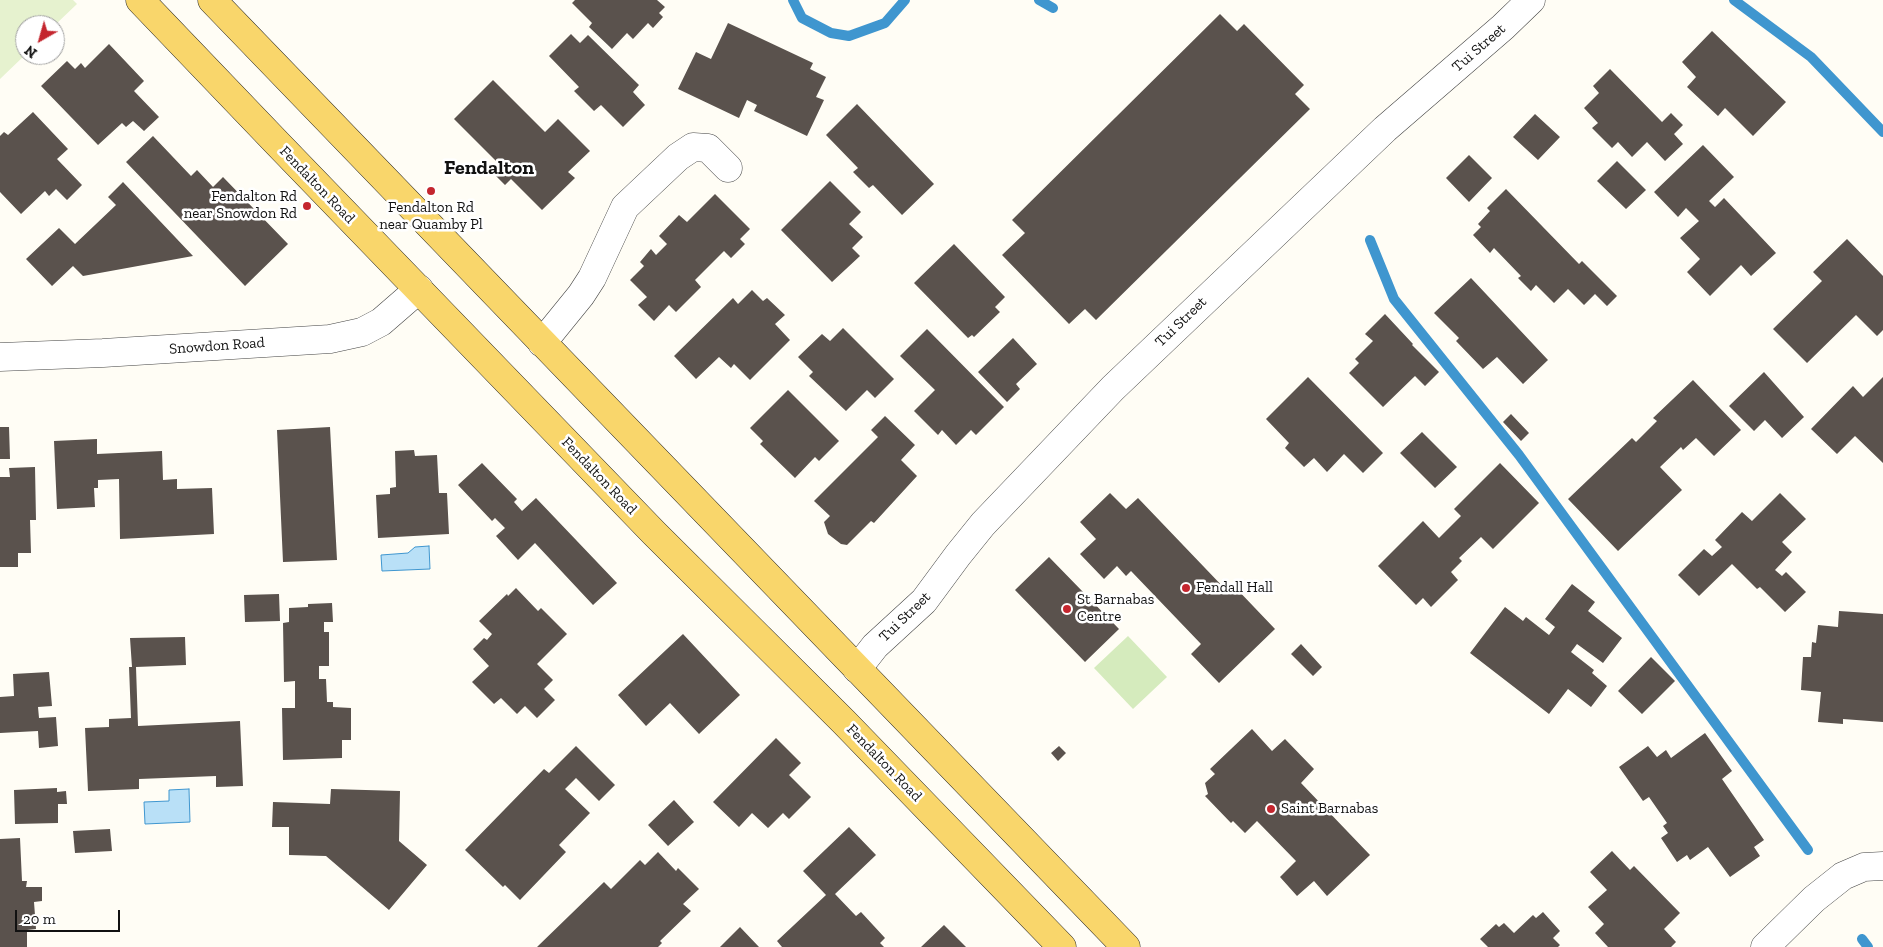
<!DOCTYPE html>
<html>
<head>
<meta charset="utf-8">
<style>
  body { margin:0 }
  #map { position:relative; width:1883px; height:947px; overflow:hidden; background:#fffdf5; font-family:"Zilla Slab",serif }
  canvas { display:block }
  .north { position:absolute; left:15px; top:15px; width:50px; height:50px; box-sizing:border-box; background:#fff; border:1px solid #a0a0a0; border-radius:50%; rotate:218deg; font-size:14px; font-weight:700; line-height:20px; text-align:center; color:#111 }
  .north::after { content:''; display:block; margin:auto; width:18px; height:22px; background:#c4262e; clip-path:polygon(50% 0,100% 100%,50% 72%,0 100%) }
  .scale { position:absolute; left:15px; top:910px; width:105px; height:22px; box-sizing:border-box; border:2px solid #111; border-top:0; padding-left:6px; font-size:15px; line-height:18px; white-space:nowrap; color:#111; -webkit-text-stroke:4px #fff; paint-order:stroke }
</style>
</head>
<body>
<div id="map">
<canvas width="1883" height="947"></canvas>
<div class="north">N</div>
<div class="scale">20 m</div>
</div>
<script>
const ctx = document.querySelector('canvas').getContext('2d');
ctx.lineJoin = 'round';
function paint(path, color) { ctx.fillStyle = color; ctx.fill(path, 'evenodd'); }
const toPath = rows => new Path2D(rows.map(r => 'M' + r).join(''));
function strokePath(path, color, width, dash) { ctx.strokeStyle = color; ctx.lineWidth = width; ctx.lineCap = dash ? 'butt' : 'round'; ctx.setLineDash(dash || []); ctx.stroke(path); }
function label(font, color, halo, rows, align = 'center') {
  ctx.font = font + ' "Zilla Slab",serif'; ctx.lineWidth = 5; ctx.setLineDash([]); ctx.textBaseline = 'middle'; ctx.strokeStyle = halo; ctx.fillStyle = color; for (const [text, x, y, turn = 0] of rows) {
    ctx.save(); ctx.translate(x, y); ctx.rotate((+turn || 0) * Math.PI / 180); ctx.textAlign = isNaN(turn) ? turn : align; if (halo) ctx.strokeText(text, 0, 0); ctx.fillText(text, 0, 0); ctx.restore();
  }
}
const green = toPath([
  [1128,636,1167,677,1133,709,1094,668]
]);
const pitch = toPath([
  [0,0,73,0,77,4,55,25,25,25,25,55,0,79]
]);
const water = toPath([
  [429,546,430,569,382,571,381,555,408,553,415,547,429,546],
  [189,789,190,822,145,824,144,802,169,801,169,790,189,789]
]);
const stream = toPath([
  [793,0,802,18,831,33,849,36,885,23,905,0],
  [1039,0,1053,8],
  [1734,0,1811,57,1883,132],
  [1370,240,1394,299,1519,455,1808,850],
  [1862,939,1868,947]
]);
const building = toPath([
  [575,0,657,0,665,7,659,13,663,17,653,28,648,23,633,39,627,33,612,49,589,27,592,23,572,3],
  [1220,14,1237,31,1244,24,1304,85,1295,94,1310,109,1096,320,1085,309,1069,324,1002,255,1025,233,1012,220],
  [728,23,813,63,810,69,826,77,816,97,824,100,807,136,754,111,757,105,747,100,739,118,678,89,696,52,711,59],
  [1712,31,1786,102,1753,136,1725,108,1718,116,1687,87,1696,77,1682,62],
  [571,34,580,43,588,35,639,85,633,92,645,105,623,127,601,105,594,111,574,91,579,87,549,56],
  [109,44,144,81,134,91,159,117,144,131,133,121,126,127,122,123,98,145,41,86,67,61,75,69,81,63,85,68],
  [1610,69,1662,122,1671,113,1683,125,1674,134,1683,144,1665,161,1647,142,1632,157,1618,142,1612,148,1592,128,1598,123,1584,108,1599,93,1593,86],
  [493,80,545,132,558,119,590,151,568,172,575,178,542,210,511,179,505,185,490,170,497,162,454,119],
  [857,104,934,184,902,215,873,185,869,188,853,172,858,168,826,135],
  [33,112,68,149,57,159,82,185,67,200,56,189,49,196,45,191,21,214,0,192,0,136,4,132,8,135],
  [1535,114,1560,137,1538,160,1513,137],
  [153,136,191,176,197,170,213,187,223,177,288,244,245,286,126,162],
  [1703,145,1734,177,1709,201,1715,207,1724,198,1776,253,1751,276,1741,265,1710,296,1687,272,1700,259,1680,238,1699,221,1686,208,1678,217,1654,192],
  [1469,155,1492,178,1469,202,1446,178],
  [1617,161,1646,190,1626,209,1597,181],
  [830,181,861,212,849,224,863,237,852,248,860,256,832,282,781,230],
  [123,182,193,256,83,276,73,266,52,286,26,259,59,228,75,244,116,205,108,197],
  [1506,189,1579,264,1582,261,1617,296,1607,306,1595,294,1584,305,1568,289,1554,303,1536,285,1531,291,1518,278,1521,276,1494,248,1490,253,1473,235,1481,227,1478,224,1490,211,1487,208],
  [715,194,750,229,740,239,745,244,731,258,724,251,695,280,701,287,676,312,669,305,654,321,638,305,647,297,630,280,644,266,640,262,651,249,656,255,667,244,659,236,679,215,687,222],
  [1847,239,1883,276,1883,330,1877,336,1856,315,1807,363,1773,329,1822,281,1813,272],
  [954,244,1005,297,995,307,1000,312,974,337,972,335,968,338,914,283],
  [1471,278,1548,360,1523,384,1497,357,1483,369,1456,341,1459,338,1434,313],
  [752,290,763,301,767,298,785,315,775,324,790,340,750,380,734,364,731,368,719,357,696,379,674,356,733,298,738,304],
  [1385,314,1413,344,1412,345,1439,372,1425,386,1415,376,1383,407,1349,373,1359,363,1355,359,1373,341,1365,334],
  [843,328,894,379,875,398,867,390,846,411,809,376,813,372,798,357,822,334,830,341],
  [927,329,1004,407,976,435,971,430,956,445,942,430,938,435,914,411,935,390,900,356],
  [1013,338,1037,364,1016,384,1020,389,1007,402,978,372],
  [1764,372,1804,417,1782,438,1765,420,1754,431,1729,406],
  [1308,377,1383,453,1363,473,1344,454,1327,472,1314,458,1304,467,1285,448,1289,443,1266,419],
  [1883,377,1883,463,1855,436,1837,454,1811,429,1853,386,1863,397],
  [1693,380,1741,430,1714,456,1696,438,1683,450,1681,447,1660,467,1682,490,1618,551,1568,499,1632,438,1636,442,1657,421,1653,418],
  [788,390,839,441,819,461,815,457,795,478,760,444,763,441,750,428],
  [1511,414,1529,433,1521,441,1503,422],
  [885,416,915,445,901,460,917,476,874,523,871,521,847,545,841,544,828,534,824,522,830,516,814,501,878,437,871,430],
  [0,427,9,427,10,459,0,459],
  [330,427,337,560,283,562,277,430],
  [1422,432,1457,467,1435,488,1400,453],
  [97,439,97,454,162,451,163,480,177,479,177,489,212,488,214,534,120,539,119,479,98,480,98,488,94,488,95,507,57,509,54,441],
  [414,450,415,456,437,455,439,493,447,493,449,534,378,538,376,495,390,494,390,488,396,487,395,451],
  [482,463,517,499,514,502,522,511,536,498,617,583,593,605,535,543,518,560,496,536,505,528,495,518,492,521,458,485],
  [1500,463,1539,503,1493,549,1481,537,1459,558,1462,561,1451,572,1458,580,1431,607,1423,598,1416,605,1378,566,1423,521,1439,538,1461,516,1454,509],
  [35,467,36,520,30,520,31,553,18,553,18,567,0,567,0,477,10,477,9,468],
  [1110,493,1126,509,1138,498,1227,591,1233,585,1275,629,1219,683,1191,654,1201,644,1131,571,1126,576,1117,566,1104,579,1080,554,1096,539,1080,522],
  [1780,493,1806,519,1782,542,1792,552,1775,570,1782,576,1786,572,1806,592,1785,612,1760,587,1757,589,1732,564,1699,596,1678,575,1704,549,1712,556,1722,547,1715,540,1742,512,1752,521],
  [1049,557,1119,629,1085,662,1015,590],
  [1572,584,1595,602,1588,611,1622,638,1603,663,1577,644,1571,652,1594,670,1592,673,1607,686,1591,707,1568,689,1549,714,1470,653,1505,607,1523,621,1526,617,1549,635,1555,627,1545,619],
  [516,588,538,611,541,608,567,634,537,664,553,680,544,689,555,700,537,718,525,706,517,714,501,698,494,704,472,682,489,666,473,649,484,638,487,640,492,634,479,621,507,594,508,596],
  [279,594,280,621,245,622,244,595],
  [332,603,333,622,324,622,324,632,329,632,329,666,319,666,319,679,326,679,327,702,333,702,333,707,351,708,351,740,342,740,342,758,283,760,282,708,295,708,295,681,284,682,283,623,289,622,289,608,308,607,308,604],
  [1839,611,1883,614,1883,722,1843,719,1843,724,1818,722,1821,692,1801,690,1803,657,1811,657,1812,642,1816,643,1818,625,1838,627],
  [683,634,740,695,699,734,670,703,646,726,618,695],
  [185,637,186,665,136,667,138,726,240,721,243,786,216,787,216,776,139,779,139,789,88,791,85,728,109,727,109,719,131,718,129,667,132,667,130,638],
  [1301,644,1322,667,1313,676,1291,654],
  [1651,657,1675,681,1642,714,1618,691],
  [49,672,52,706,38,707,39,718,56,717,58,746,39,748,38,731,0,733,0,697,14,696,13,674],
  [1252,729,1272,751,1285,739,1314,769,1301,783,1370,855,1327,896,1314,881,1297,896,1280,877,1296,861,1257,821,1245,833,1233,821,1231,823,1205,796,1208,794,1205,783,1215,774,1210,769],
  [1705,733,1732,771,1722,779,1764,840,1754,847,1760,856,1730,877,1708,847,1690,860,1687,855,1677,862,1661,838,1668,833,1663,826,1667,823,1649,797,1643,801,1619,767,1648,746,1657,757,1666,750,1671,758],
  [776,738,801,763,789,775,811,797,789,819,783,813,768,828,752,813,739,827,713,802],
  [576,746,615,785,599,801,576,778,565,789,590,813,559,845,566,852,520,900,505,885,503,887,465,850,544,769,549,773],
  [1059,746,1066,753,1058,761,1051,753],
  [57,788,57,792,66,791,67,804,58,804,58,823,15,824,14,790],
  [331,789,400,791,399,841,427,865,389,910,326,856,289,855,289,827,272,827,273,802,330,804],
  [674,800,694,822,668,846,648,825],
  [849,827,876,855,835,894,856,916,861,912,885,938,880,943,884,947,782,947,777,941,826,895,803,871],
  [110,829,112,851,75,853,73,831],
  [20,838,22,881,27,881,26,887,42,887,42,901,34,902,36,929,27,930,27,947,0,947,0,839],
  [1612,851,1630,870,1634,866,1680,913,1664,929,1676,942,1671,947,1608,947,1595,933,1604,924,1588,907,1607,890,1590,872],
  [658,852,676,871,678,868,699,889,683,904,691,911,660,941,662,943,658,947,537,947,604,882,611,889,640,860,645,865],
  [1543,912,1560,931,1553,938,1560,945,1558,947,1488,947,1480,939,1496,924,1499,927,1504,923,1514,933,1533,915,1536,918],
  [944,925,966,947,921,947],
  [740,927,759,947,720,947]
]);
const street = toPath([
  [542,343,581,295,592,278,625,207,678,157,693,147,708,148,728,168],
  [0,357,103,353,330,339,362,332,381,322,419,289],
  [857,669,875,646,924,601,958,555,983,524,1113,388,1385,129,1503,27,1531,0],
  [1765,947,1814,899,1843,876,1864,867,1883,866]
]);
const primary = toPath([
  [140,0,277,143,654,533,844,722,1062,947],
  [212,0,1126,947]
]);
const markers = [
  [431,191,5,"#c4262e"],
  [307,206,5,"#c4262e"],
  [1186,588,5,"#c4262e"],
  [1067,609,5,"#c4262e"],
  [1271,809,5,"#c4262e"]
];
const streetNames = [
  ["Tui Street",1479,48,-41],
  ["Fendalton Road",317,185,46],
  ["Tui Street",1181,322,-44],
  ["Snowdon Road",217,346,-4],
  ["Fendalton Road",599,476,46],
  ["Tui Street",905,617,-44],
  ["Fendalton Road",884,763,46]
];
const poiNames = [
  ["Fendalton Rd",297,197,"right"],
  ["near Snowdon Rd",297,214,"right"],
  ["Fendalton Rd",431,208,"center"],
  ["near Quamby Pl",431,225,"center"],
  ["Fendall Hall",1196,588],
  ["St Barnabas",1077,600],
  ["Centre",1077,617],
  ["Saint Barnabas",1281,809]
];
const districtNames = [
  ["Fendalton",489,168]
];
paint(green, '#d5ebbd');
paint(pitch, '#e6f2cf');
paint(water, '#b9e0f7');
strokePath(water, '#3f96cf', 1);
strokePath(stream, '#3f96cf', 10);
paint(building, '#5a524d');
strokePath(street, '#444', 29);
strokePath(primary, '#222', 29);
strokePath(street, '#fff', 28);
strokePath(primary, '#f9d66b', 28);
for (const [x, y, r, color] of markers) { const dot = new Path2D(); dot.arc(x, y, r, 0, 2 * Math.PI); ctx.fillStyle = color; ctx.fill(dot); strokePath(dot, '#fff', 2); }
label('15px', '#111', '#fff', streetNames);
label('15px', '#111', '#fff', poiNames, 'left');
label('bold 20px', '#111', '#fff', districtNames);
</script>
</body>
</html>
